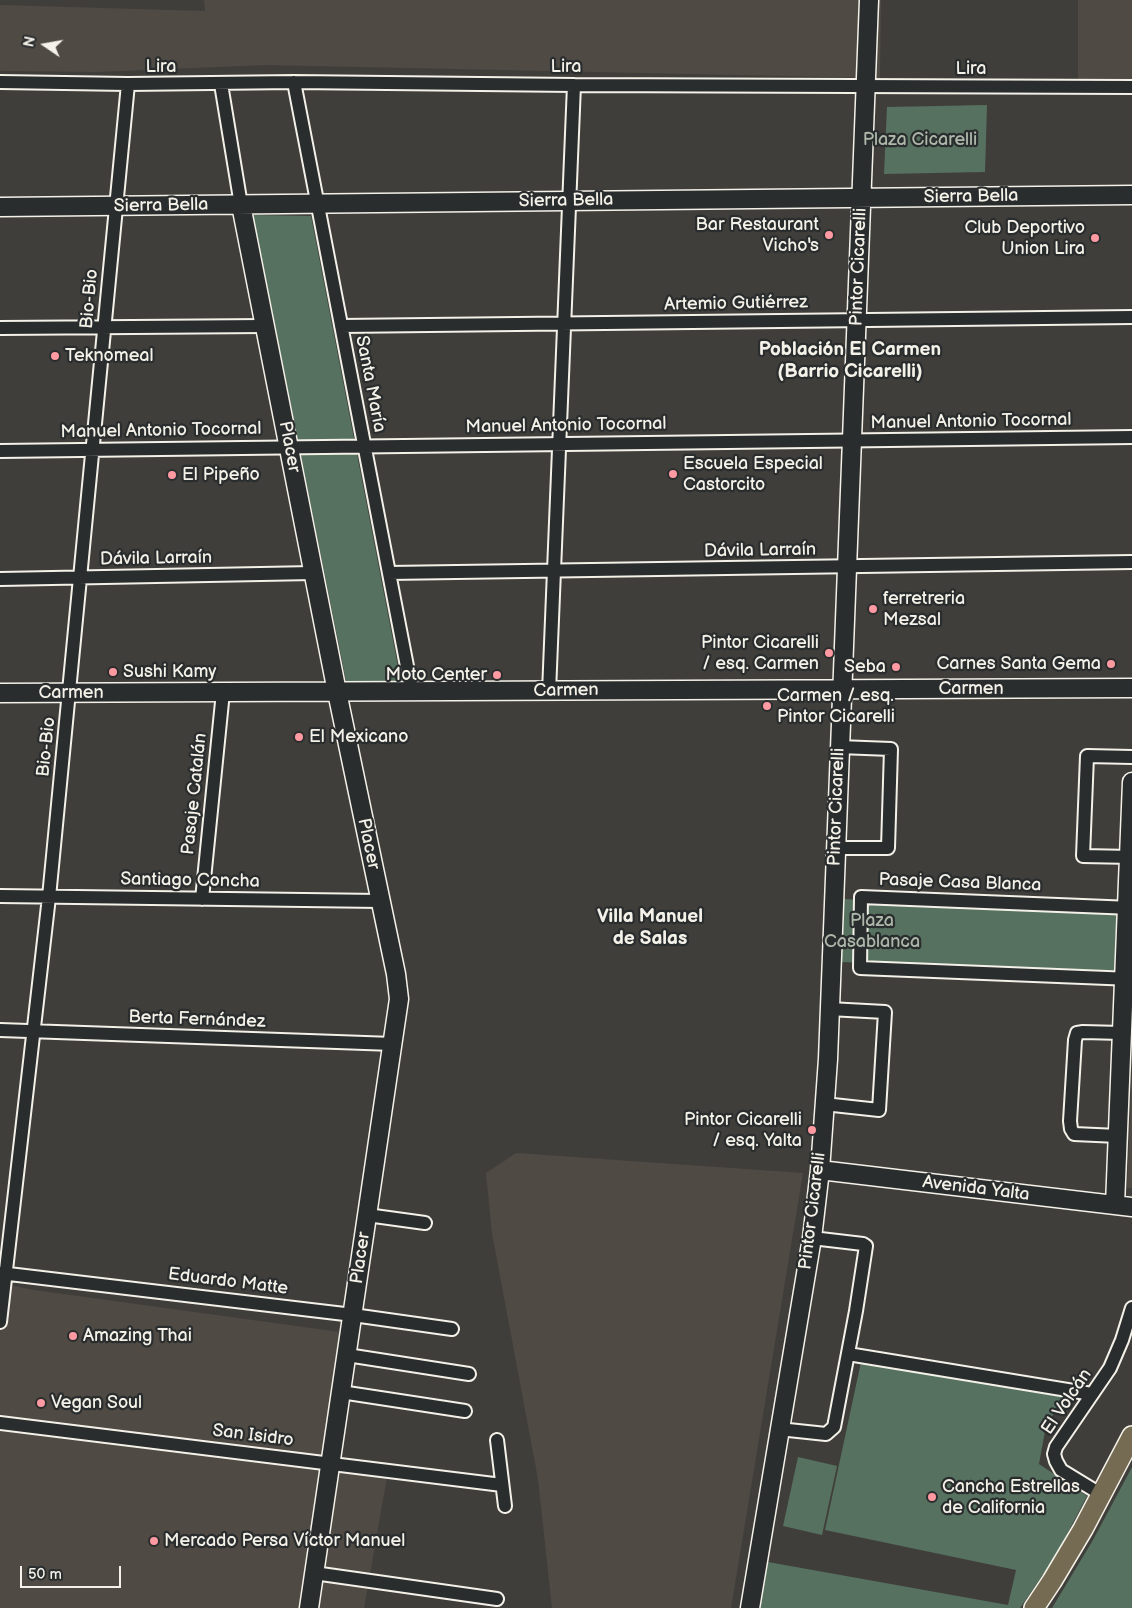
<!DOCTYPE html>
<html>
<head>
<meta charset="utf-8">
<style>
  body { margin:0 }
  #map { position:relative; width:1132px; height:1608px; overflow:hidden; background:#403e3b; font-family:"Balsamiq Sans",sans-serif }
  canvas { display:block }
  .north { position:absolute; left:20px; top:20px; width:50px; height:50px; -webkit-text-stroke:4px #2a2d2e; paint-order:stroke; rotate:282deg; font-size:14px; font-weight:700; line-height:20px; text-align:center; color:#f4f1e8 }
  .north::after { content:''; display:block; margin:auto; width:18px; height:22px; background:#f4f1e8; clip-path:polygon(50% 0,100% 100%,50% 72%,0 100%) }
  .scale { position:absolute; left:20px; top:1566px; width:101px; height:22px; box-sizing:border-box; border:2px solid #f4f1e8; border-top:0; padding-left:6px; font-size:15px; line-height:18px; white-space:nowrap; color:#f4f1e8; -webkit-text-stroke:4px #2a2d2e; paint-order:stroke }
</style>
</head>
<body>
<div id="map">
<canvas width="1132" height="1608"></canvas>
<div class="north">N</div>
<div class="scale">50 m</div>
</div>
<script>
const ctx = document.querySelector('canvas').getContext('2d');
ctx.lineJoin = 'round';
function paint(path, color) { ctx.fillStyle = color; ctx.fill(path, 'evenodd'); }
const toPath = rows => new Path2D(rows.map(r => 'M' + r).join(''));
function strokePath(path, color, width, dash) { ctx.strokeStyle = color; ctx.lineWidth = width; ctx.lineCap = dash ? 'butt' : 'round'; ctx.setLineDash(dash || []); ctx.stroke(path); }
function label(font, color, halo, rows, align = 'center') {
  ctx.font = font + ' "Balsamiq Sans",sans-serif'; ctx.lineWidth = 4.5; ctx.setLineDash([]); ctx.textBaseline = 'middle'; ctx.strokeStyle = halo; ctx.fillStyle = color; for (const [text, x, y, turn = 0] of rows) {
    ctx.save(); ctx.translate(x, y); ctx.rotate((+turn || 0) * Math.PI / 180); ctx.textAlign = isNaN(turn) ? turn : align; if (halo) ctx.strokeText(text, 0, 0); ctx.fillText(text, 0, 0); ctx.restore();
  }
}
const built = toPath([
  [204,0,881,0,880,78,266,65,98,72,0,71,0,5,205,11],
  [1078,0,1132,0,1132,80,1078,79],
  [1132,1071,1132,1188,1127,1188],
  [516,1153,803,1173,731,1608,552,1608,538,1479,492,1233,486,1173],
  [0,1283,34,1290,340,1332,320,1468,387,1477,364,1608,0,1608]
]);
const green = toPath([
  [987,105,985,172,884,174,887,107],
  [253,215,311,216,401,682,346,681],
  [843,899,1132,912,1132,971,839,962],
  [861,1362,1064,1397,1046,1426,1039,1464,1087,1496,1054,1559,1020,1608,760,1608,768,1562,1008,1605,1016,1570,825,1530],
  [798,1457,837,1466,822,1535,783,1526],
  [1132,1467,1132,1608,1052,1608,1093,1540]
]);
const street = toPath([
  [0,82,128,84,294,82,574,85,1132,87],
  [294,82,412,692],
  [221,84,241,205],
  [341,326,1132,317],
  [0,328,265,326],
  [0,451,1132,437],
  [389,573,1132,562],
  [0,579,313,573],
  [549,692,574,85],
  [1132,757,1087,756,1083,856,1132,857],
  [835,848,888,848,891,749,839,747],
  [0,896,380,901],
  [202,899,223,692],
  [1132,908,861,897,860,968,1132,979],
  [0,1030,393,1044],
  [824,1104,879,1110,885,1012,829,1009],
  [1118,1136,1074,1134,1071,1129,1070,1121,1075,1040,1077,1033,1083,1032,1122,1033],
  [367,1215,425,1223],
  [0,1273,353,1315,452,1329],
  [0,1322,49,897,128,84],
  [848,1354,1092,1394],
  [347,1355,469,1374],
  [341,1392,465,1411],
  [0,1423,502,1485],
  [779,1429,826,1434,834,1427,856,1311,866,1246,863,1244,812,1238],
  [497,1440,505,1506],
  [1102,1495,1061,1470,1056,1461,1054,1454,1056,1447,1110,1368,1122,1340,1132,1308],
  [314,1573,497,1599]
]);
const secondary = toPath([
  [241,205,337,692,396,974,399,999,309,1608],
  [0,207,1132,195],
  [0,693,1132,688],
  [820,1170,1132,1207],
  [1115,1205,1132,782],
  [750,1608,812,1238,820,1170,828,1059,869,0]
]);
const primary = toPath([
  [1034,1608,1052,1581,1083,1529,1132,1436]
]);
const markers = [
  [829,235,5,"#ff9aa2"],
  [1095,238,5,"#ff9aa2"],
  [55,356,5,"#ff9aa2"],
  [673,474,5,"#ff9aa2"],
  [172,475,5,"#ff9aa2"],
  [873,609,5,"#ff9aa2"],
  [829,653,5,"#ff9aa2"],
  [1111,664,5,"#ff9aa2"],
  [896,667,5,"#ff9aa2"],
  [113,672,5,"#ff9aa2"],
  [497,675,5,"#ff9aa2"],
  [767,706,5,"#ff9aa2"],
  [299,737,5,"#ff9aa2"],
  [812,1130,5,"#ff9aa2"],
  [73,1336,5,"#ff9aa2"],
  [41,1403,5,"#ff9aa2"],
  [932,1497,5,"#ff9aa2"],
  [154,1541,5,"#ff9aa2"]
];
const streetNames = [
  ["Lira",161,67],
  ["Lira",566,67],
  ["Lira",971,69],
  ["Sierra Bella",971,197,-1],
  ["Sierra Bella",566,201,-1],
  ["Sierra Bella",161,206,-1],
  ["Pintor Cicarelli",859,267,-88],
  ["Bio-Bio",90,299,-85],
  ["Artemio Gutiérrez",736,304,-1],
  ["Santa María",370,384,79],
  ["Manuel Antonio Tocornal",971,422,-1],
  ["Manuel Antonio Tocornal",566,426,-1],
  ["Manuel Antonio Tocornal",161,431,-1],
  ["Placer",289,447,79],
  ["Dávila Larraín",760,551,-1],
  ["Dávila Larraín",156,559,-1],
  ["Carmen",971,689],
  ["Carmen",566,691,-1],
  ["Carmen",71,693],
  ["Bio-Bio",47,747,-84],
  ["Pasaje Catalán",195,794,-84],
  ["Pintor Cicarelli",837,807,-88],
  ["Placer",368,844,78],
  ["Santiago Concha",190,881,1],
  ["Pasaje Casa Blanca",960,883,2],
  ["Berta Fernández",197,1020,2],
  ["Avenida Yalta",976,1189,7],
  ["Pintor Cicarelli",813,1211,-83],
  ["Placer",361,1258,-82],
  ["Eduardo Matte",228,1282,7],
  ["El Volcán",1067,1402,-56],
  ["San Isidro",253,1436,7]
];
const parkNames = [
  ["Plaza Cicarelli",920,140],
  ["Plaza",872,921],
  ["Casablanca",872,942]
];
const poiNames = [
  ["Bar Restaurant",819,225,"right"],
  ["Vicho's",819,246,"right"],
  ["Club Deportivo",1085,228,"right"],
  ["Union Lira",1085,249,"right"],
  ["Teknomeal",65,356],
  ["Escuela Especial",683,464],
  ["Castorcito",683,485],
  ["El Pipeño",182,475],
  ["ferretreria",883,599],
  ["Mezsal",883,620],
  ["Pintor Cicarelli",819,643,"right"],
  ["/ esq. Carmen",819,664,"right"],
  ["Carnes Santa Gema",1101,664,"right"],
  ["Seba",886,667,"right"],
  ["Sushi Kamy",123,672],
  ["Moto Center",487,675,"right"],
  ["Carmen / esq.",777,696],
  ["Pintor Cicarelli",777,717],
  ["El Mexicano",309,737],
  ["Pintor Cicarelli",802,1120,"right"],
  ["/ esq. Yalta",802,1141,"right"],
  ["Amazing Thai",83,1336],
  ["Vegan Soul",51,1403],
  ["Cancha Estrellas",942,1487],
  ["de California",942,1508],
  ["Mercado Persa Víctor Manuel",164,1541]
];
const neighbourhoodNames = [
  ["Población El Carmen",850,350],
  ["(Barrio Cicarelli)",850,372],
  ["Villa Manuel",650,917],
  ["de Salas",650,939]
];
paint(built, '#4f4a44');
paint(green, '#56715f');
strokePath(street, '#f4f1e8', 16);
strokePath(secondary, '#f4f1e8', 21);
strokePath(primary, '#f4f1e8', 22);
strokePath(street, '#2a2d2e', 12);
strokePath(secondary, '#2a2d2e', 18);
strokePath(primary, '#746b52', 19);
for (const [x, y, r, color] of markers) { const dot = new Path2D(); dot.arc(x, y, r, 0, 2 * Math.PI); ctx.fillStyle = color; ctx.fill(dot); strokePath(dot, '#2a2d2e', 2); }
label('18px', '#f4f1e8', '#2a2d2e', streetNames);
label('18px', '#adb7aa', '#2a2d2e', parkNames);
label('18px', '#f4f1e8', '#2a2d2e', poiNames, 'left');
label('bold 19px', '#f4f1e8', '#2a2d2e', neighbourhoodNames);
</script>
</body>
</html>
